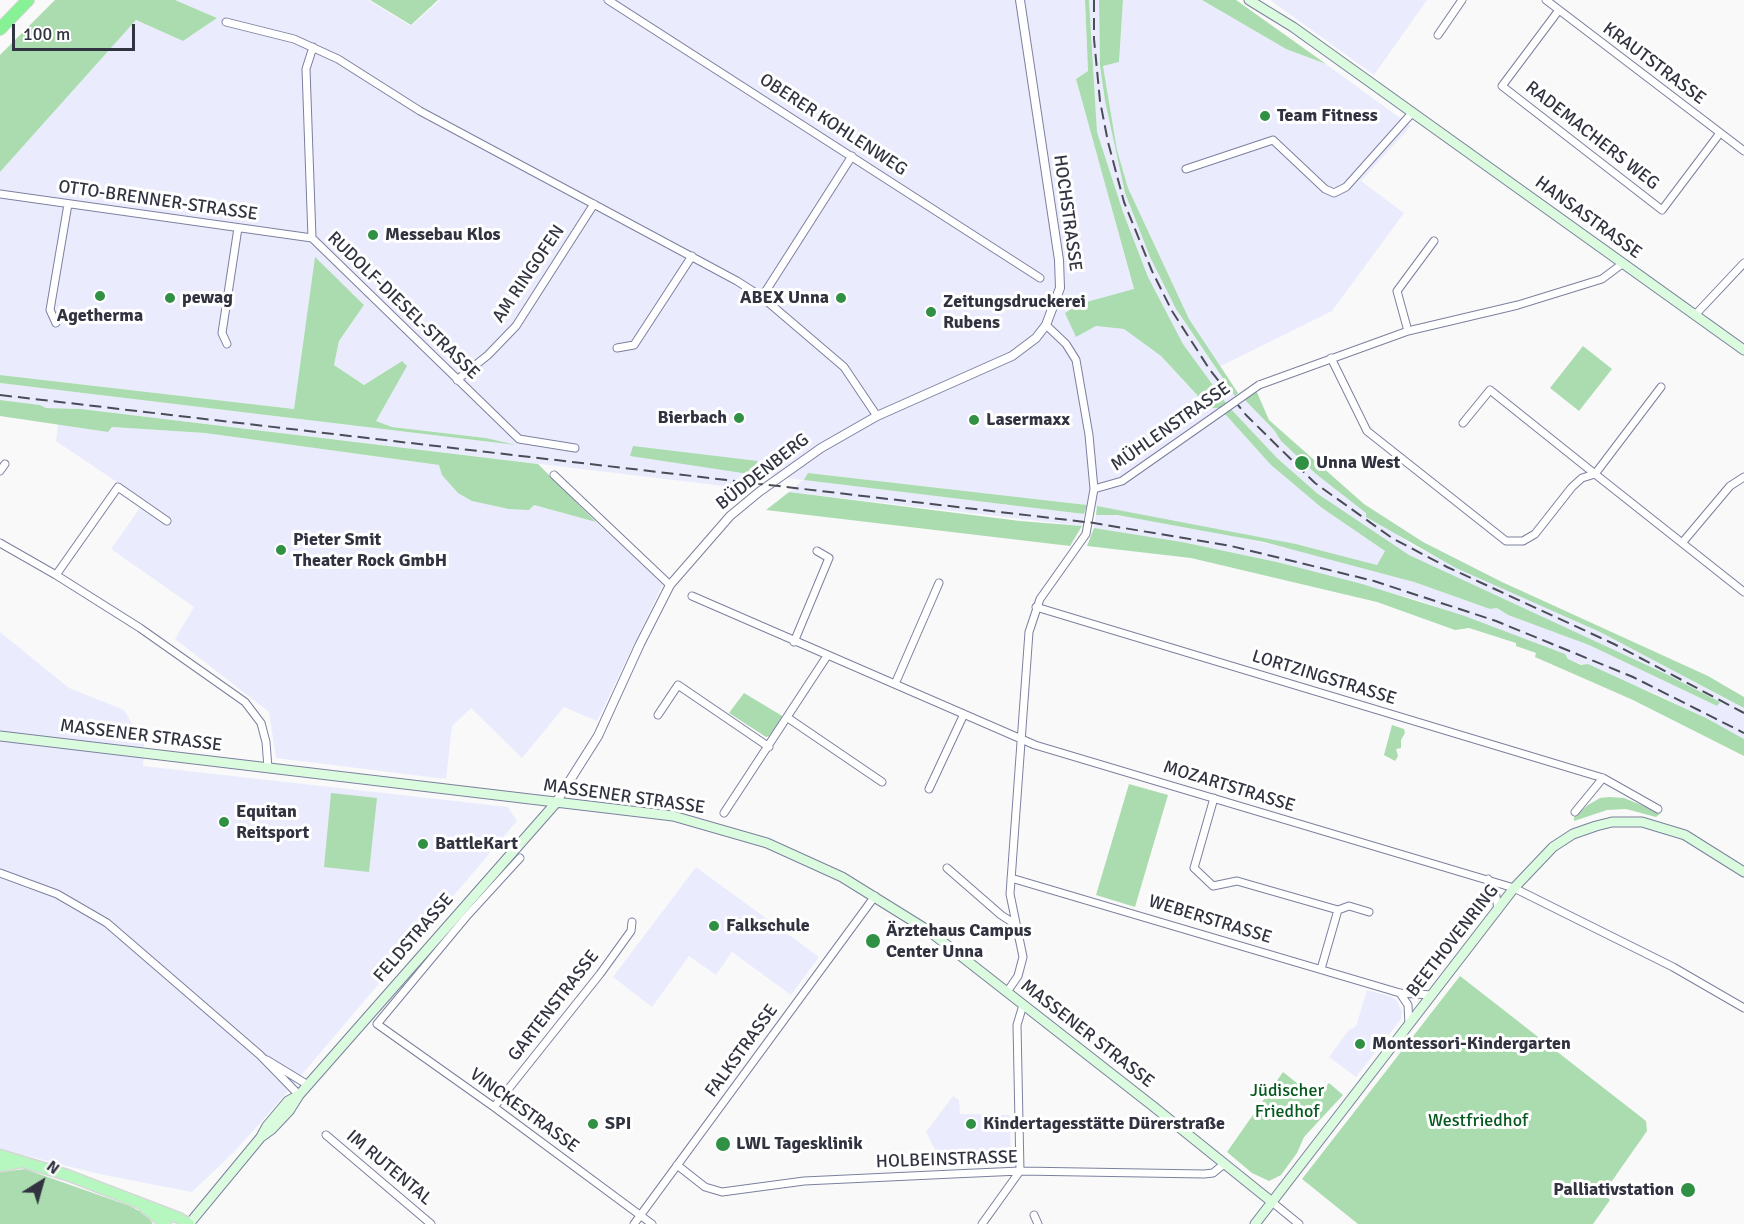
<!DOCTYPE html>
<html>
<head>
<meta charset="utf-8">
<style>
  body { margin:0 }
  #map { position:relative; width:1744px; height:1224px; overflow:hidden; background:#f9f9f9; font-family:Signika,sans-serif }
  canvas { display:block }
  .north { position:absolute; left:12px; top:1152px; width:60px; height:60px; -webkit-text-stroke:4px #fff; paint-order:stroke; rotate:37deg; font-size:16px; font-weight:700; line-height:24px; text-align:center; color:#313340 }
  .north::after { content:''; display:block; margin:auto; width:21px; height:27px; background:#313340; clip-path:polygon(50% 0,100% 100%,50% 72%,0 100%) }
  .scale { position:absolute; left:12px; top:24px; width:123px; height:27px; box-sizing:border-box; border:3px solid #313340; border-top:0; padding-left:8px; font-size:18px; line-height:21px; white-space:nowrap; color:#313340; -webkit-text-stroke:4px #fff; paint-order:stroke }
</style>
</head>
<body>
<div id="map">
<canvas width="1744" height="1224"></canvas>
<div class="north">N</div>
<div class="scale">100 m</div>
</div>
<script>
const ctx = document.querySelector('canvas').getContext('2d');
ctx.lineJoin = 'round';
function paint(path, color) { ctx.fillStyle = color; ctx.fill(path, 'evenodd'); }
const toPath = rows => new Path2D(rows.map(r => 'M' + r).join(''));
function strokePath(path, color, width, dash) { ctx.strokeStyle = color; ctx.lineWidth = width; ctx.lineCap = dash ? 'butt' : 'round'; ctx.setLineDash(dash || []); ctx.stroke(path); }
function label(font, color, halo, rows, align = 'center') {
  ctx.font = font + ' Signika,sans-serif'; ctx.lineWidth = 6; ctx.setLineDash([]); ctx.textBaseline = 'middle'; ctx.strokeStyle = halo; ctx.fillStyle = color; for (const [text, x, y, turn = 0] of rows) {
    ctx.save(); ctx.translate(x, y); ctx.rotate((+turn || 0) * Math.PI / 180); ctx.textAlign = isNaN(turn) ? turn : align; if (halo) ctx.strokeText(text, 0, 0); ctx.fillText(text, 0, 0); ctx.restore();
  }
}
const built = toPath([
  [175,0,368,0,411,26,440,0,1085,0,1088,71,1076,79,1134,290,1079,304,1066,313,1076,336,1096,326,1124,329,1161,356,1208,408,1219,408,1271,465,1322,508,1385,551,1377,565,1296,544,1087,505,808,473,805,480,1084,514,1082,526,789,492,803,480,750,474,732,487,81,409,46,408,40,405,0,400,0,383,508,444,486,438,392,427,375,421,402,361,364,385,334,365,339,341,364,305,315,258,294,409,0,375,0,172,136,20,183,41,217,18],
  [1089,0,1099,0,1100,66,1105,101,1125,193,1150,257,1176,309,1235,396,1226,403,1183,344,1148,277,1123,212,1097,132],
  [1123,0,1202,0,1286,49,1326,64,1411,126,1361,181,1404,213,1332,311,1219,367,1189,319,1128,188,1117,150,1103,66,1119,61],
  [1270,0,1427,0,1374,75],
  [1243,398,1274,430,1281,441,1316,474,1413,546,1600,632,1744,708,1744,739,1657,694,1568,659,1564,654,1421,601,1277,562,1182,542,1094,528,1096,515,1102,513,1197,528,1336,559,1414,582,1490,609,1497,608,1508,615,1589,645,1717,706,1719,703,1409,555,1357,523,1318,494,1277,458,1230,408],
  [58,424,108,432,112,427,205,433,439,465,534,505,596,522,663,584,597,721,564,707,522,758,471,708,452,726,446,779,276,758,269,712,175,639,194,607,111,549,145,501,56,441],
  [0,632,69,688,124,710,144,744,143,766,508,807,517,821,276,1105,235,1151,192,1192,99,1174,0,1149],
  [696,867,819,957,791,995,732,952,716,975,689,956,652,1007,613,977],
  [1367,990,1392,997,1397,1001,1402,1012,1401,1019,1356,1077,1329,1057,1348,1031,1356,1026],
  [953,1096,959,1100,960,1114,1010,1115,1011,1158,1004,1163,953,1166,941,1161,926,1132]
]);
const green = toPath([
  [55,0,175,0,217,18,183,41,136,20,0,172,0,55],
  [370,0,438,0,411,25],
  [1085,0,1089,0,1097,132,1123,212,1148,277,1183,344,1226,403,1219,408,1209,408,1161,356,1124,329,1096,326,1076,337,1065,313,1079,304,1134,289,1076,79,1088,71],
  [1099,0,1123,0,1119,62,1103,66,1117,150,1128,188,1189,319,1238,393,1235,396,1176,309,1150,257,1125,193,1105,101,1100,66],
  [1202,0,1236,0,1326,64,1286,49],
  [315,257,364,305,339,341,334,365,364,385,402,361,407,366,376,421,392,427,486,438,516,445,0,383,0,375,294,409],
  [1583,346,1612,369,1579,411,1550,388],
  [1256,390,1269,420,1364,504,1423,542,1502,582,1708,676,1744,697,1744,708,1600,632,1456,568,1366,517,1366,513,1316,474,1281,441,1274,430,1243,398],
  [0,400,40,405,46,408,81,409,538,464,596,522,534,505,529,510,509,509,472,501,458,493,442,475,439,465,205,433,112,427,108,432,0,416],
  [1230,408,1277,458,1318,494,1409,555,1666,674,1720,702,1717,706,1589,645,1508,615,1497,608,1490,609,1414,582,1264,542,1117,515,1096,515,1097,506,1296,544,1377,565,1385,551,1322,508,1271,465,1224,413],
  [633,446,758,461,749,474,630,456],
  [808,473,1087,505,1084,514,804,480],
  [789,492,1020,521,1082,526,1070,546,766,510],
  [1094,528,1182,542,1277,562,1362,584,1462,615,1565,654,1568,659,1581,665,1588,664,1706,718,1744,739,1744,756,1633,700,1535,657,1536,653,1516,646,1516,643,1469,628,1455,630,1377,602,1191,558,1087,546],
  [744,693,784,717,771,736,766,737,729,713],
  [1392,725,1404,729,1405,733,1401,740,1401,748,1396,749,1398,756,1395,761,1384,755],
  [1129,784,1168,795,1135,907,1096,895],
  [331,793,377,798,369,872,324,867],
  [1610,797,1624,798,1661,813,1656,817,1626,809,1607,810,1574,821,1574,817,1588,805,1600,798],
  [1460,976,1646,1121,1647,1131,1607,1188,1604,1194,1610,1200,1593,1224,1358,1224,1302,1179],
  [1283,1072,1316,1098,1329,1083,1343,1095,1304,1137,1297,1153,1281,1175,1269,1181,1252,1173,1227,1152],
  [25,1169,130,1206,147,1215,153,1224,0,1224,0,1172]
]);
const minor = toPath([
  [608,0,1040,278],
  [1546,0,1744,151],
  [1559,10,1502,86,1662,210,1720,133],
  [226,22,294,39,338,59,420,111,737,281,762,297,844,367,877,416],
  [1438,35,1462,0],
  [313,47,306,69,312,238,519,439,575,448],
  [1186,169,1273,140,1325,189,1334,193,1346,187,1412,113],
  [0,194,312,238],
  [762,297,852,156],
  [1695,315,1744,263],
  [56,323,50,310,68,204],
  [1408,331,1397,291,1434,241],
  [227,344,222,333,238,228],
  [617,348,634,345,692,256],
  [1331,358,1367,431,1506,541,1523,541,1535,534,1572,487,1582,478,1595,474,1744,592],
  [457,380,488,355,516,326,594,204],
  [1259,385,1408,331,1518,305,1602,279,1622,264],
  [1463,423,1490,390,1595,474,1661,387],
  [0,471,5,464],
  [554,475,670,585],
  [1094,489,1122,481,1222,411],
  [0,543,56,575,140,628,245,702,261,723,266,742,268,768],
  [1682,543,1730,486,1744,477],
  [56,575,118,487,167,521],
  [692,596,1035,745,1514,888,1673,967,1744,1008],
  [1036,607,1603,778,1658,809],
  [794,642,829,558,817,551],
  [895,684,939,583],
  [658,715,678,685,769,747],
  [788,718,882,782],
  [929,789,964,714],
  [1214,798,1194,868,1213,886,1237,881,1338,910,1321,969],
  [1575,812,1603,778],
  [724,813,827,656],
  [520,858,466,917,377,1024,494,1107,652,1224],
  [947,868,1001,915,1015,924],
  [0,873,57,894,107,923,260,1055,299,1095],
  [1011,878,1400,993,1432,995],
  [1488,879,1495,890,1498,910],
  [1338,910,1349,906,1369,912],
  [1007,992,1018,976,1023,957,1010,894,1029,632,1040,599,1086,534,1094,489,1089,435,1076,360,1066,344,1046,325],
  [1400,993,1408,1005,1409,1024],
  [267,1060,308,1085],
  [494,1107,600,974,631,931,632,922],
  [326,1135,431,1224],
  [677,1165,705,1187,722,1192,804,1181,953,1174,1020,1171,1204,1174,1213,1173,1224,1164],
  [1020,1171,1017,1025,1023,1005],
  [1272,1202,1299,1224],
  [1034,1215,1038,1224],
  [634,1224,875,896],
  [982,1224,1020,1171]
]);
const tertiary = toPath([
  [555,804,598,736,640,644,670,585,730,516,759,492,821,448,877,416,1012,356,1036,338,1046,325,1060,288,1059,260,1020,0]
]);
const secondary = toPath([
  [1249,0,1293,27,1744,350],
  [0,736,673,816,767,843,842,877,929,931,1154,1107,1272,1202],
  [261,1137,272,1129,289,1111,299,1095,555,804],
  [189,1224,261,1137,267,1126,288,1101,299,1095],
  [1255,1224,1514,888,1553,847,1573,834,1596,826,1612,822,1642,822,1685,835,1744,872]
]);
const primary = toPath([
  [0,1155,67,1175,179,1218,189,1224],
  [0,1166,21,1162],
  [145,1208,166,1224]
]);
const motorway = toPath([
  [0,29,28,0]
]);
const rail = toPath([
  [1094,0,1094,39,1100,101,1108,142,1124,202,1152,271,1172,311,1210,370,1246,415,1315,483,1392,538,1447,567,1614,644,1744,713],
  [0,395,1094,523,1231,546,1374,581,1496,621,1633,677,1744,733]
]);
const minorBridge = toPath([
  [1222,411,1259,385]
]);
const markers = [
  [1265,116,6,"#309044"],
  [373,235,6,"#309044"],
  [100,296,6,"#309044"],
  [170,298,6,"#309044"],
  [841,298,6,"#309044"],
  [931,312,6,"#309044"],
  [739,418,6,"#309044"],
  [974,420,6,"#309044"],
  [1302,463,8,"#309044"],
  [281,550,6,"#309044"],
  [224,822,6,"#309044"],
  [423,844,6,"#309044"],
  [714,926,6,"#309044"],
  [873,941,8,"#309044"],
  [1360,1044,6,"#309044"],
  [593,1124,6,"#309044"],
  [971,1124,6,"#309044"],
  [723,1144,8,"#309044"],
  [1688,1190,8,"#309044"]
];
const streetNames = [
  ["KRAUTSTRASSE",1654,64,37],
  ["OBERER KOHLENWEG",833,125,33],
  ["RADEMACHERS WEG",1592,136,38],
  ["OTTO-BRENNER-STRASSE",158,201,8],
  ["HOCHSTRASSE",1067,213,82],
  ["HANSASTRASSE",1588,218,36],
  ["AM RINGOFEN",529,274,-56],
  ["RUDOLF-DIESEL-STRASSE",403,306,44],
  ["MÜHLENSTRASSE",1171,427,-35],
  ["BÜDDENBERG",763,472,-38],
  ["LORTZINGSTRASSE",1324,678,17],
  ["MASSENER STRASSE",141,736,7],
  ["MOZARTSTRASSE",1229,787,17],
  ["MASSENER STRASSE",624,797,8],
  ["WEBERSTRASSE",1210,920,17],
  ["FELDSTRASSE",414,938,-49],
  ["BEETHOVENRING",1453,941,-52],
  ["GARTENSTRASSE",554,1006,-52],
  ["MASSENER STRASSE",1087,1034,38],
  ["FALKSTRASSE",742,1051,-54],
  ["VINCKESTRASSE",524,1111,36],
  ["HOLBEINSTRASSE",947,1160,-2],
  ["IM RUTENTAL",389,1168,40]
];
const poiNames = [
  ["Team Fitness",1277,116],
  ["Messebau Klos",385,235],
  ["pewag",182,298],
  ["ABEX Unna",829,298,"right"],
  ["Zeitungsdruckerei",943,302],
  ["Rubens",943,323],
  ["Agetherma",100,316,"center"],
  ["Bierbach",727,418,"right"],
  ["Lasermaxx",986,420],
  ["Unna West",1316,463],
  ["Pieter Smit",293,540],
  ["Theater Rock GmbH",293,561],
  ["Equitan",236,812],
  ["Reitsport",236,833],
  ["BattleKart",435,844],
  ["Falkschule",726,926],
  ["Ärztehaus Campus",886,931],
  ["Center Unna",886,952],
  ["Montessori-Kindergarten",1372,1044],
  ["SPI",605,1124],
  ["Kindertagesstätte Dürerstraße",983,1124],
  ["LWL Tagesklinik",736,1144],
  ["Palliativstation",1674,1190,"right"]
];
const parkNames = [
  ["Jüdischer",1287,1091],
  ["Friedhof",1287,1112],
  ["Westfriedhof",1478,1121]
];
paint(built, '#eaecfd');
paint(green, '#abdcaf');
strokePath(minor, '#7c809f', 9);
strokePath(tertiary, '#7c809f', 10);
strokePath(secondary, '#7c809f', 11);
strokePath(primary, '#d6d6d9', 13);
strokePath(motorway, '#d6d6d9', 14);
strokePath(minor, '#fff', 7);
strokePath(tertiary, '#fff', 8);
strokePath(secondary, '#dbfbdf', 9);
strokePath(primary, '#b6f7bf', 10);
strokePath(motorway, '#86f195', 12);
strokePath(rail, '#4a4c57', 2, [12, 6]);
strokePath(minorBridge, '#7c809f', 9, []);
strokePath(minorBridge, '#fff', 7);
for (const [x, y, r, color] of markers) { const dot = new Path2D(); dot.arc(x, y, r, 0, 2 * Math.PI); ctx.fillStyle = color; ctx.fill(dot); strokePath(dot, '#fff', 2); }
label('18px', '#313340', '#fff', streetNames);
label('bold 18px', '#313340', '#fff', poiNames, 'left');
label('18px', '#05591e', '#fff', parkNames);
</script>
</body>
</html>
